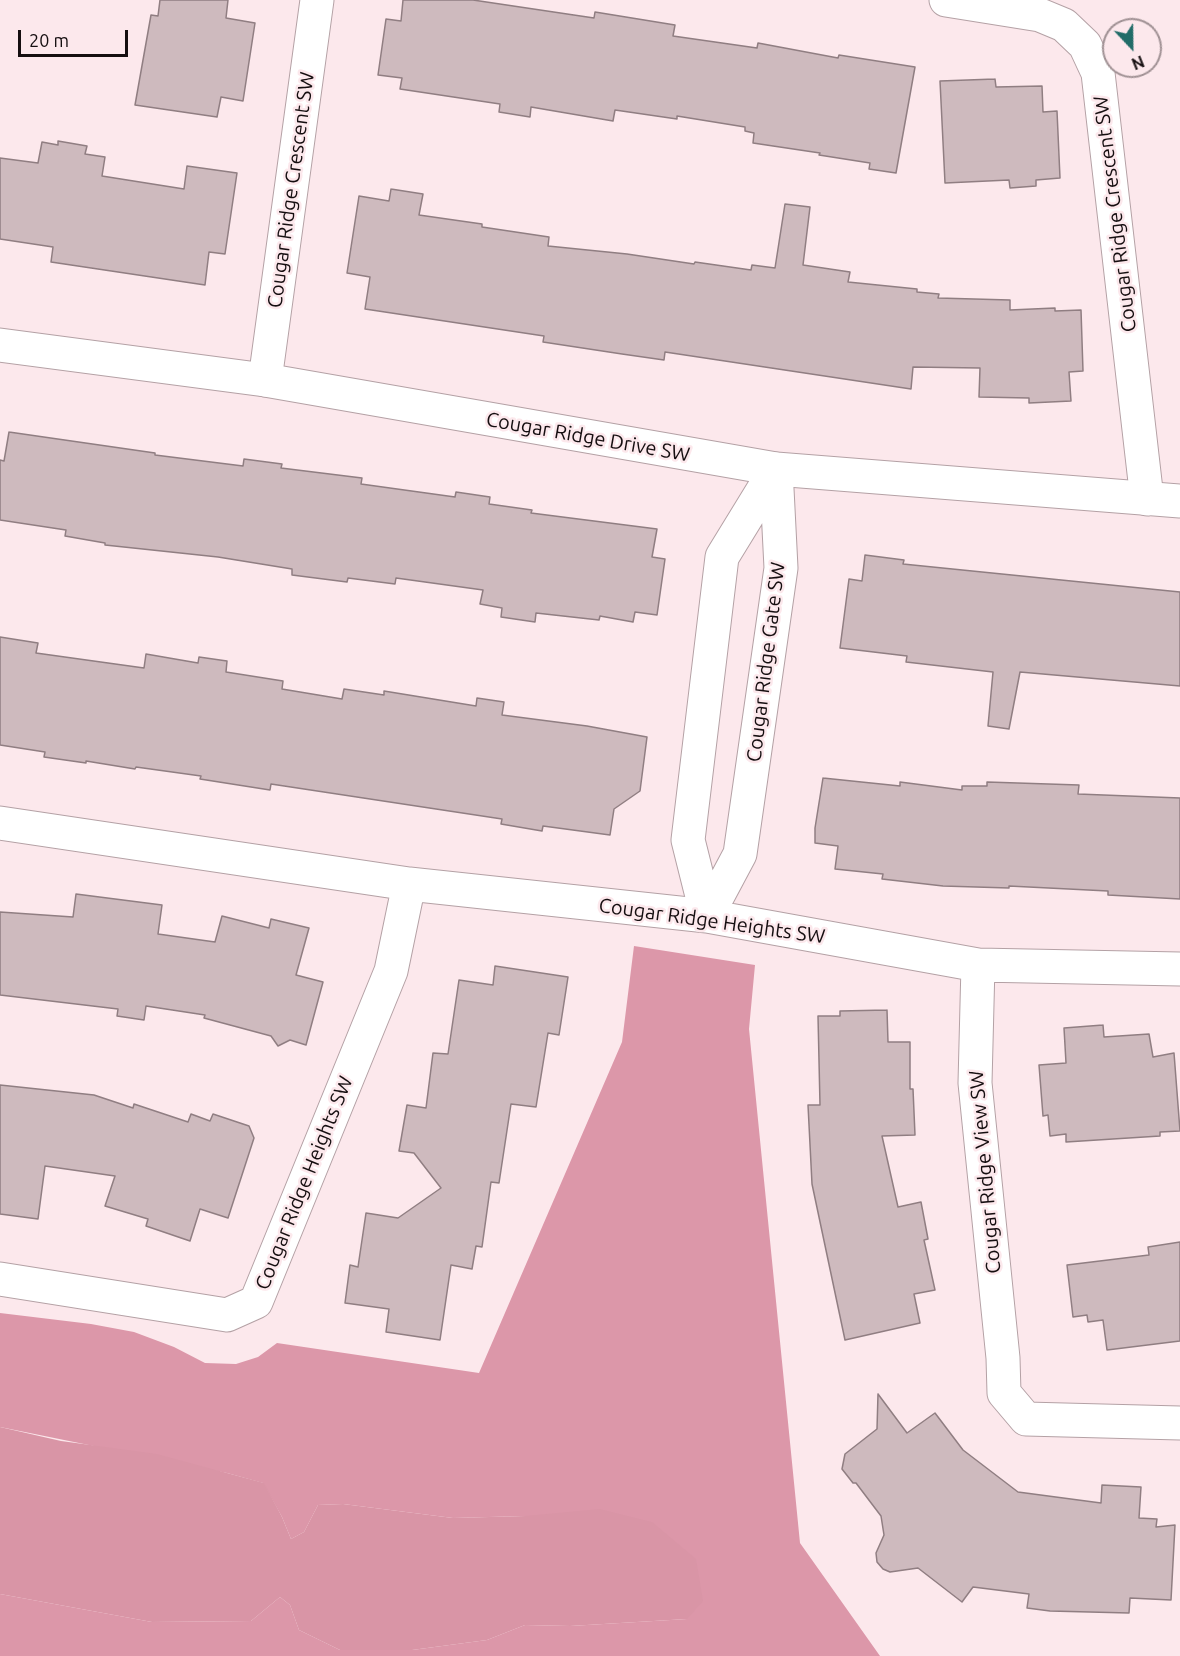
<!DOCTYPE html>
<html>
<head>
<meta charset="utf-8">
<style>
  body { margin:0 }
  #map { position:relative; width:1180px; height:1656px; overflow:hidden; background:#fce8ec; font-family:Ubuntu,sans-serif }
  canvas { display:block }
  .north { position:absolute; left:1102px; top:18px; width:60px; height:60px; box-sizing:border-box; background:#fce8ec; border:2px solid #a09194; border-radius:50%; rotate:158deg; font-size:16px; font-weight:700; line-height:24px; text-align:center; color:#150e10 }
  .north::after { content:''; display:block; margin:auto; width:21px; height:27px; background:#216c68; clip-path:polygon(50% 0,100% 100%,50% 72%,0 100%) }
  .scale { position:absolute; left:18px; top:30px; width:110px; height:27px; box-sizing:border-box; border:3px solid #150e10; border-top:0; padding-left:8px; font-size:18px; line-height:21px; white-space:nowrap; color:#150e10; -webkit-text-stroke:4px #fce8ec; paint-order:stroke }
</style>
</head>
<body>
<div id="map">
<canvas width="1180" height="1656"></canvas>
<div class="north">N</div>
<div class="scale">20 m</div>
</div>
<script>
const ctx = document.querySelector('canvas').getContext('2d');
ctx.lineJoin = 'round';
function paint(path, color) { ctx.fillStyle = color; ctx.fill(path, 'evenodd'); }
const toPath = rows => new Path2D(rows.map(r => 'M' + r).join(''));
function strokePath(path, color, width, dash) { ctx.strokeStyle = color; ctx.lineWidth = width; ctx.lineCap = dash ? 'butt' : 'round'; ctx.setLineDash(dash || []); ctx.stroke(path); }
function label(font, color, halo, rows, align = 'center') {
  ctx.font = font + ' Ubuntu,sans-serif'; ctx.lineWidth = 5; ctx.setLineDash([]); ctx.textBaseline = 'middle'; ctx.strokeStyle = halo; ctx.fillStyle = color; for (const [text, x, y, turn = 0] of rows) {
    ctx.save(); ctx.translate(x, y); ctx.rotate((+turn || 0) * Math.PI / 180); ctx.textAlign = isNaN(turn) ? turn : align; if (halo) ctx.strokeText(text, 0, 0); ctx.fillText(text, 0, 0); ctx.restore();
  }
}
const forest = toPath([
  [634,946,755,965,749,1029,800,1543,880,1656,0,1656,0,1594,152,1622,251,1621,280,1597,290,1605,299,1630,340,1650,412,1650,487,1640,525,1625,570,1626,687,1619,525,1516,453,1518,343,1504,318,1505,304,1532,291,1539,282,1517,263,1483,227,1473,0,1427,0,1313,91,1324,134,1332,174,1347,205,1363,236,1364,258,1357,277,1343,479,1373,622,1042]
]);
const water = toPath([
  [0,1427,61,1441,157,1454,264,1483,282,1517,291,1539,304,1532,318,1505,343,1504,453,1518,525,1516,600,1509,652,1522,696,1559,703,1601,687,1619,570,1626,525,1625,487,1640,412,1650,340,1650,299,1630,290,1605,280,1597,251,1621,152,1622,0,1594]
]);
const building = toPath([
  [160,0,228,0,226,18,255,23,243,101,221,97,217,117,135,105,151,15,158,16,160,0],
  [403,0,473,0,594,18,595,12,675,25,673,36,757,48,758,43,838,58,839,55,915,67,896,173,869,169,870,163,819,155,820,153,753,143,754,133,745,131,745,127,677,116,677,119,615,110,613,121,531,107,530,117,499,112,500,104,400,89,402,78,378,75,386,19,401,21,403,0],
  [995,79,996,87,1042,86,1043,112,1057,111,1060,178,1036,180,1036,186,1010,188,1009,180,945,183,940,81,995,79],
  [58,141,87,146,85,154,105,157,102,176,184,189,187,166,237,173,225,254,209,252,205,285,51,262,53,247,0,239,0,158,38,163,42,142,58,145,58,141],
  [391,189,423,194,419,215,482,224,482,227,549,237,548,246,627,254,694,264,695,262,751,270,752,265,775,268,785,204,810,207,803,265,850,272,848,282,917,289,917,292,939,294,938,298,1010,300,1010,310,1055,308,1055,311,1081,310,1083,371,1069,372,1071,401,1029,403,1029,398,979,397,980,368,913,367,911,389,665,352,664,360,622,354,543,342,544,336,365,309,370,277,347,273,359,196,389,201,391,189],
  [9,432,155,453,155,455,243,466,244,459,282,464,281,468,362,478,361,484,455,497,456,492,490,497,489,504,532,510,531,513,657,529,652,557,665,559,657,615,635,612,633,622,600,616,599,620,536,613,535,622,501,617,502,608,480,604,483,590,396,578,395,584,348,578,347,582,292,575,292,569,218,557,105,545,105,543,65,536,66,530,0,520,0,460,4,461,9,432],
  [865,555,904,560,903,564,1180,592,1180,686,1020,672,1009,729,988,726,993,672,906,662,907,656,840,648,849,579,862,581,865,555],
  [0,637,38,643,36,653,144,668,146,654,198,663,199,657,227,661,226,672,283,681,282,689,342,699,344,689,384,695,384,691,476,706,477,698,504,702,502,715,587,726,647,737,640,791,614,809,610,835,543,826,542,831,501,824,502,819,271,784,270,790,200,779,201,776,136,767,135,769,86,761,86,763,44,757,45,752,0,745,0,637],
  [823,778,900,786,900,782,962,790,962,786,987,786,987,782,1079,785,1078,794,1180,798,1180,899,1108,895,1108,891,1009,886,1009,888,943,886,882,879,883,874,835,869,838,846,815,843,815,828,823,778],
  [76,894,162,905,158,934,215,942,222,916,269,928,271,919,309,928,296,975,323,982,306,1045,290,1040,278,1046,271,1036,204,1018,205,1015,146,1006,144,1020,117,1016,118,1009,0,995,0,912,73,917,76,894],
  [495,966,568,977,559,1035,548,1033,536,1107,511,1104,499,1183,491,1182,482,1247,476,1246,472,1269,451,1265,440,1340,386,1332,389,1309,345,1303,350,1265,358,1267,366,1213,398,1218,441,1188,414,1153,399,1151,407,1105,426,1108,433,1053,448,1054,459,980,493,985,495,966],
  [887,1010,888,1042,910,1042,910,1089,913,1089,915,1135,882,1136,898,1207,921,1202,928,1239,924,1240,935,1290,914,1294,920,1323,845,1340,812,1184,808,1105,820,1105,818,1016,840,1016,840,1011,887,1010],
  [1103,1025,1104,1037,1149,1034,1153,1057,1174,1053,1180,1131,1160,1132,1160,1136,1066,1142,1066,1134,1050,1136,1048,1115,1043,1116,1039,1065,1066,1063,1064,1028,1103,1025],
  [0,1085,94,1095,133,1108,134,1104,188,1122,191,1114,210,1121,213,1114,249,1126,254,1138,228,1218,200,1209,190,1241,146,1226,148,1219,105,1206,115,1176,45,1166,38,1219,0,1214,0,1085],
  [1180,1242,1180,1341,1107,1350,1103,1320,1088,1322,1087,1315,1073,1317,1067,1265,1149,1255,1148,1247,1180,1242],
  [878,1394,907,1433,935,1413,963,1450,1018,1492,1101,1503,1102,1485,1141,1487,1139,1518,1157,1519,1156,1527,1175,1525,1171,1600,1130,1598,1129,1613,1050,1611,1027,1608,1029,1594,973,1587,962,1602,918,1568,890,1572,883,1569,877,1562,876,1553,884,1535,881,1516,856,1483,853,1483,842,1469,845,1454,877,1429,878,1394]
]);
const minor = toPath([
  [946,0,1040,15,1064,25,1085,45,1098,73,1147,499],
  [265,380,317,0],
  [0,823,409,884,707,916,978,965,1180,969],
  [707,916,688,840,722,557,776,469],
  [707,916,740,854,781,568,776,469],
  [978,965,975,1083,1003,1358,1004,1393,1026,1419,1180,1423],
  [0,1279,227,1315,256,1302,391,971,409,884]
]);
const tertiary = toPath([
  [0,345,265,380,776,469,1180,501]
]);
const streetNames = [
  ["Cougar Ridge Crescent SW",291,190,-82],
  ["Cougar Ridge Crescent SW",1115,214,-97],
  ["Cougar Ridge Drive SW",588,437,10],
  ["Cougar Ridge Gate SW",766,662,-83],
  ["Cougar Ridge Heights SW",712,921,8],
  ["Cougar Ridge View SW",985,1172,-95],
  ["Cougar Ridge Heights SW",304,1183,-68]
];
paint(forest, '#dc97a9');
paint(water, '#d995a6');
paint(building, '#cebabe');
strokePath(building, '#907e82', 1.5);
strokePath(minor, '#b4a1a5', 35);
strokePath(tertiary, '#b4a1a5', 35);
strokePath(minor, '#fff', 33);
strokePath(tertiary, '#fff', 33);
label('20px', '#150e10', '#fce8ec', streetNames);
</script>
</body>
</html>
